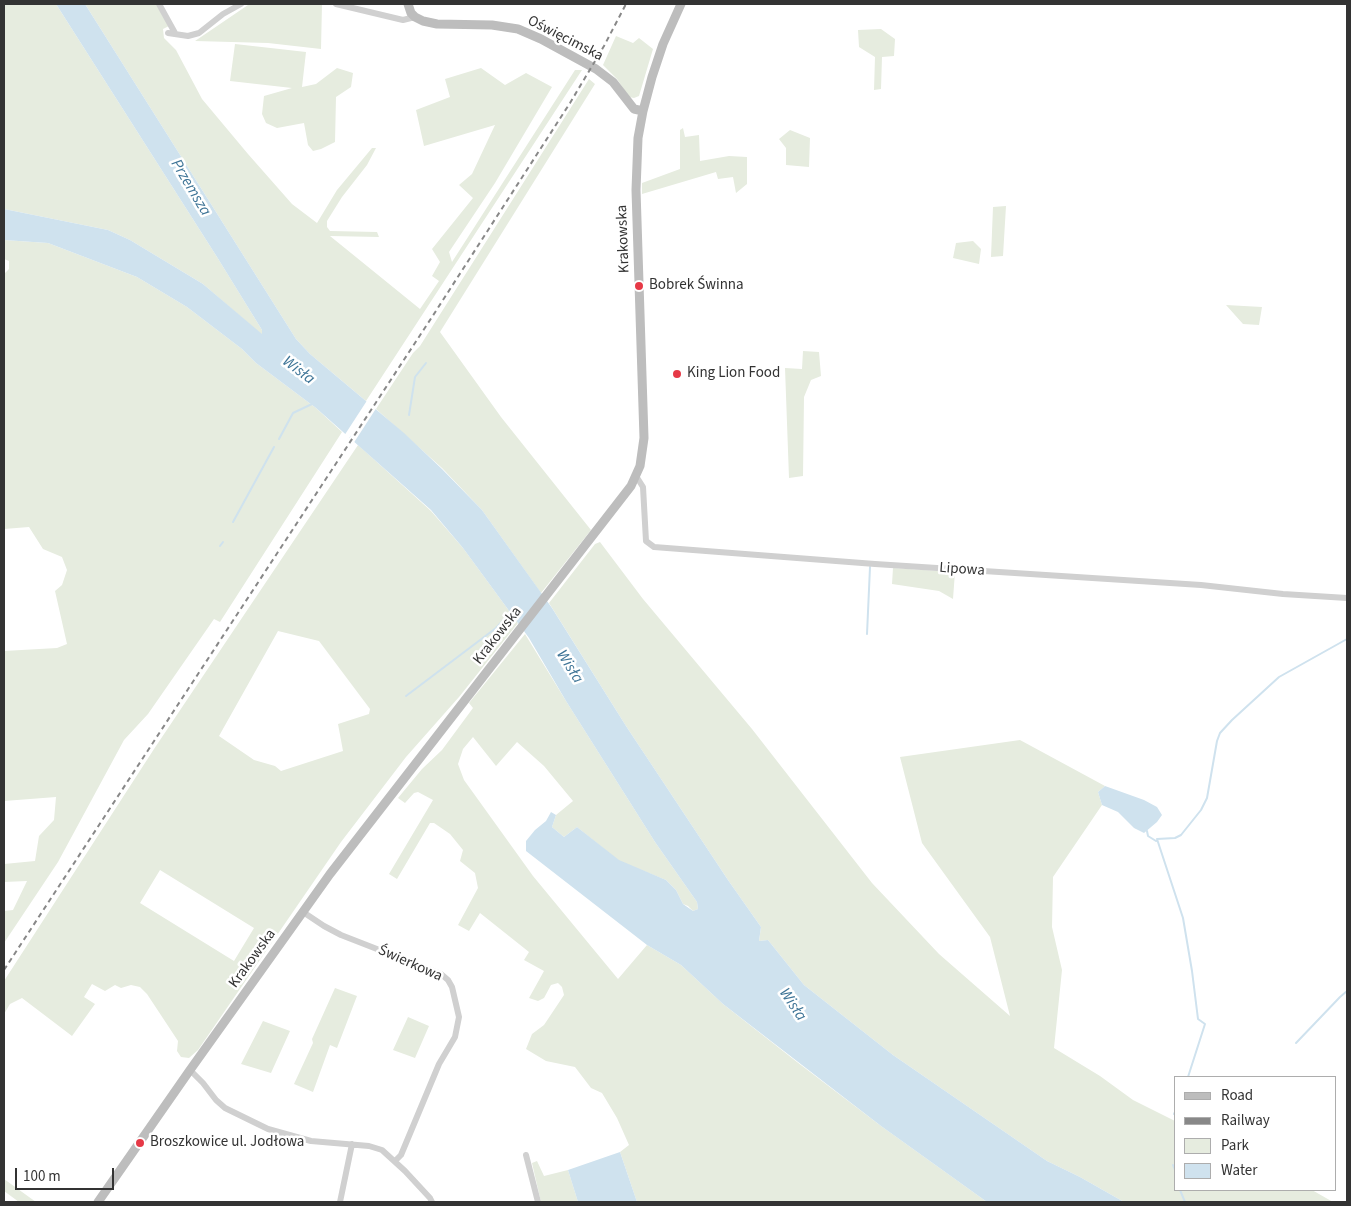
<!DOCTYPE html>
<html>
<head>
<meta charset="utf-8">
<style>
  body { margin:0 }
  #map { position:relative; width:1351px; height:1206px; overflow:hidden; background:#fff; font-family:"Source Sans 3",sans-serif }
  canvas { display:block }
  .frame { position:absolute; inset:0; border:5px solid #333; pointer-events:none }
  .legend { position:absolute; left:1174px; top:1076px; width:162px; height:115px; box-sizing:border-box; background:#fff; border:1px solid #adadad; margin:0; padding:6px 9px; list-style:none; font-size:15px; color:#333 }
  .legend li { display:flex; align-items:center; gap:10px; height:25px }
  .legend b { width:25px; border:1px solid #adadad }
  .scale { position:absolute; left:15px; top:1168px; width:99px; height:22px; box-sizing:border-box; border:2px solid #333; border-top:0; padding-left:6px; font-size:15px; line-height:18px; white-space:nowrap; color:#333; -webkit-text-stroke:4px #fff; paint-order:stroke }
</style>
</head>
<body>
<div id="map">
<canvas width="1351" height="1206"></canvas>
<div class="frame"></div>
<ul class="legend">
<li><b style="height:6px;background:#bdbdbd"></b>Road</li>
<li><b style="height:6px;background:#888"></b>Railway</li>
<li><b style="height:14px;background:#e6ecdf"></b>Park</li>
<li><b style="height:14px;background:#cfe2ee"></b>Water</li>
</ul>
<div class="scale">100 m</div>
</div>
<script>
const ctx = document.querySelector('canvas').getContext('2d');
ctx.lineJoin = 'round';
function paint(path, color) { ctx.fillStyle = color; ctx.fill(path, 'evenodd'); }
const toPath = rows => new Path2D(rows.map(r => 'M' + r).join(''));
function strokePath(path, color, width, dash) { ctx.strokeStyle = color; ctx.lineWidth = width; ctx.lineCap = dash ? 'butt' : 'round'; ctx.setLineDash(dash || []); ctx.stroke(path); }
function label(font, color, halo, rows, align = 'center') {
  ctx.font = font + ' "Source Sans 3",sans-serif'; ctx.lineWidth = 5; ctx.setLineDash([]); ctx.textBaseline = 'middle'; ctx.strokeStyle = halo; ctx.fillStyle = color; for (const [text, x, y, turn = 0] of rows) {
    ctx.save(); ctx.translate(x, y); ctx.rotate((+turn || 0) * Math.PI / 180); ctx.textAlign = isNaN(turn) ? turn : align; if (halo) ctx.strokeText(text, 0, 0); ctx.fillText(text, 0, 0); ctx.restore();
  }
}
const green = toPath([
  [4,4,56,4,217,257,262,330,262,335,203,284,130,240,108,230,4,209],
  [85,4,156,4,169,26,163,29,164,38,176,50,202,99,248,154,292,204,317,223,337,190,372,148,376,148,367,165,342,197,327,221,327,227,330,231,377,232,379,237,330,236,420,309,439,281,432,276,440,262,432,249,473,198,459,185,472,174,495,125,424,146,416,110,450,97,445,79,481,68,505,85,526,73,552,87,495,183,449,252,452,262,575,70,582,70,366,401,310,354,296,339],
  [264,4,322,4,321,49,268,43,195,41,248,5],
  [881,29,895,39,894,56,882,57,881,89,874,90,875,57,859,47,858,30],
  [616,36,633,43,639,38,653,49,639,96,634,98,629,97,617,79,603,65],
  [235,44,306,52,302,87,316,84,337,68,353,73,351,87,336,97,335,142,321,149,313,151,308,145,304,123,277,128,266,123,262,114,264,96,292,88,230,81],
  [589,79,595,84,440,332,501,417,591,530,541,593,482,510,442,468,376,409,413,353,420,346],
  [683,128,685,137,699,135,700,161,729,156,747,157,747,184,736,193,733,177,718,179,716,172,642,194,642,183,680,169,680,130],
  [790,130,810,138,809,167,786,165,786,148,779,139],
  [1006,206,1003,256,991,257,993,207],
  [4,240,48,243,137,277,187,307,242,349,256,363,316,408,342,432,220,622,214,619,148,714,124,740,58,862,4,943,4,911,13,910,27,881,4,882,4,864,35,861,39,836,54,820,56,797,4,801,4,651,57,648,67,644,55,591,62,585,67,570,62,557,43,549,29,527,4,529,4,274,9,269,9,261,4,259],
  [973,241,981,249,979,264,953,258,956,243],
  [1226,305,1262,307,1259,325,1243,324],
  [803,351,819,352,821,376,811,380,804,397,803,476,789,478,785,368,802,369],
  [358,445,431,511,463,548,518,623,459,697,406,757,341,842,198,1050,189,1058,181,1057,177,1051,178,1041,147,994,140,987,131,985,121,988,115,985,105,991,92,984,84,997,95,1004,72,1036,22,998,10,1004,4,1014,4,981,154,749],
  [278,631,319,641,370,709,369,714,338,724,343,751,281,771,275,766,254,760,219,736],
  [160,870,254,928,234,961,140,903],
  [600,542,643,599,752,729,872,883,939,954,1010,1016,990,937,922,843,900,757,1020,740,1105,786,1098,792,1102,805,1053,877,1052,927,1062,970,1054,1048,1100,1076,1133,1100,1175,1121,1175,1190,1312,1190,1333,1202,1124,1202,1080,1177,1047,1161,893,1055,804,985,768,940,759,941,761,927,728,880,626,726,549,603,595,544],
  [893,568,955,572,953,599,939,591,892,584],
  [525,634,566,701,655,842,697,902,698,909,693,911,688,906,683,904,676,890,666,880,619,861,577,827,564,837,552,827,556,815,573,801,544,766,517,742,496,766,473,737,463,749,458,764,464,780,533,876,618,979,647,945,681,965,723,1004,797,1062,881,1126,987,1202,637,1202,620,1152,629,1145,617,1118,602,1093,591,1088,575,1067,546,1061,526,1049,532,1034,544,1025,564,995,562,987,558,983,551,985,544,998,538,1001,529,998,544,971,524,960,529,952,480,913,469,931,458,925,478,888,475,873,460,861,463,850,450,834,434,823,430,823,397,879,389,874,433,800,418,792,414,793,405,803,398,798,422,769,442,750,473,708,469,703],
  [335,988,357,996,337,1048,330,1045,313,1092,294,1084,313,1043,312,1039],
  [408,1017,429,1026,415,1058,393,1050],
  [263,1021,290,1031,271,1073,241,1064],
  [537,1161,544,1176,568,1170,578,1202,541,1202,532,1163],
  [4,1179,36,1202,19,1202,4,1191]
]);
const water = toPath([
  [56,4,85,4,296,339,310,354,404,433,442,469,482,510,552,608,626,726,728,880,761,927,759,941,768,940,804,985,893,1055,1047,1161,1080,1177,1124,1202,987,1202,881,1126,723,1004,681,965,647,945,526,851,526,841,535,830,546,821,551,812,556,815,552,827,564,837,577,827,619,860,666,880,676,890,683,904,693,911,698,909,697,902,655,842,566,701,529,638,463,548,431,510,316,408,256,363,242,349,187,307,137,277,48,243,4,240,4,209,108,230,130,240,203,284,262,334,262,330,217,257],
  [1105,786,1144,800,1157,807,1162,815,1157,822,1144,833,1134,828,1118,812,1102,805,1098,792],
  [620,1152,637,1202,578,1202,568,1170]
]);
const pier = toPath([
  [368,399,377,407,353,444,349,440,351,435,348,440,344,436]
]);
const stream = toPath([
  [409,415,415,377,426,363],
  [279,439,293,413,312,404],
  [233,522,274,447],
  [220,546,223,542],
  [867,634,870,567],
  [406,696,496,628,510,613],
  [1147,831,1148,836,1156,841],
  [1296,1043,1340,997,1347,991],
  [1188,1077,1205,1024,1198,1019,1192,971,1183,918,1157,839,1175,838,1181,835,1201,810,1207,798,1217,741,1220,733,1232,720,1279,677,1347,639],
  [1174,1114,1175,1112],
  [1173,1165,1175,1170],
  [1180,1190,1185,1202]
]);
const street = toPath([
  [159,4,175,33],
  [336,4,403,20,415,17],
  [168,33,188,36,199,33,223,14,241,4],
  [636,476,643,487,646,541,654,547,875,564,1201,585,1283,594,1347,598],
  [303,912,324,926,341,935,441,974,448,980,452,987,459,1017,455,1037,439,1064,401,1155,395,1161],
  [190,1070,203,1083,216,1100,225,1108,268,1129,311,1141,369,1146,382,1150,405,1171,430,1198,432,1202],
  [526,1155,538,1202],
  [340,1202,352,1144]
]);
const secondary = toPath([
  [408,4,411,13,415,17,423,21,437,24,492,25,518,29,541,39,596,69,613,82,634,109,643,111],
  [98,1202,190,1070,330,874,631,486,640,466,644,438,636,190,638,138,643,111,652,77,663,44,681,4]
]);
const rail = toPath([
  [4,970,432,317,570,103,604,46,626,4]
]);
const markers = [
  [639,286,5,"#e63946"],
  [677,374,5,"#e63946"],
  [140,1143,5,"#e63946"]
];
const streetNames = [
  ["Oświęcimska",565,39,27],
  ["Krakowska",624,239,-92],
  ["Lipowa",962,570,4],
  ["Krakowska",498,636,-52],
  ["Krakowska",253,959,-54],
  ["Świerkowa",410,964,24]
];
const poiNames = [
  ["Bobrek Świnna",649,286],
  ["King Lion Food",687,374],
  ["Broszkowice ul. Jodłowa",150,1143]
];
const waterNames = [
  ["Przemsza",190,188,59],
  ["Wisła",298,371,37],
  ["Wisła",569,667,58],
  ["Wisła",792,1005,56]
];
paint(green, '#e6ecdf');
paint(water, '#cfe2ee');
paint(pier, '#fff');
strokePath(stream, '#cfe2ee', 2);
strokePath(street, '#d0d0d0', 6);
strokePath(secondary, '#bdbdbd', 9);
strokePath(rail, '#888', 2, [5, 4]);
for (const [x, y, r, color] of markers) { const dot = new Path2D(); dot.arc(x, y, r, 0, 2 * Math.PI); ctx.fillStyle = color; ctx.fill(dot); strokePath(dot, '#fff', 2); }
label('15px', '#333', '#fff', streetNames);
label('15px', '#333', '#fff', poiNames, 'left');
label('italic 16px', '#3f7597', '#fff', waterNames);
</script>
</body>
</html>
